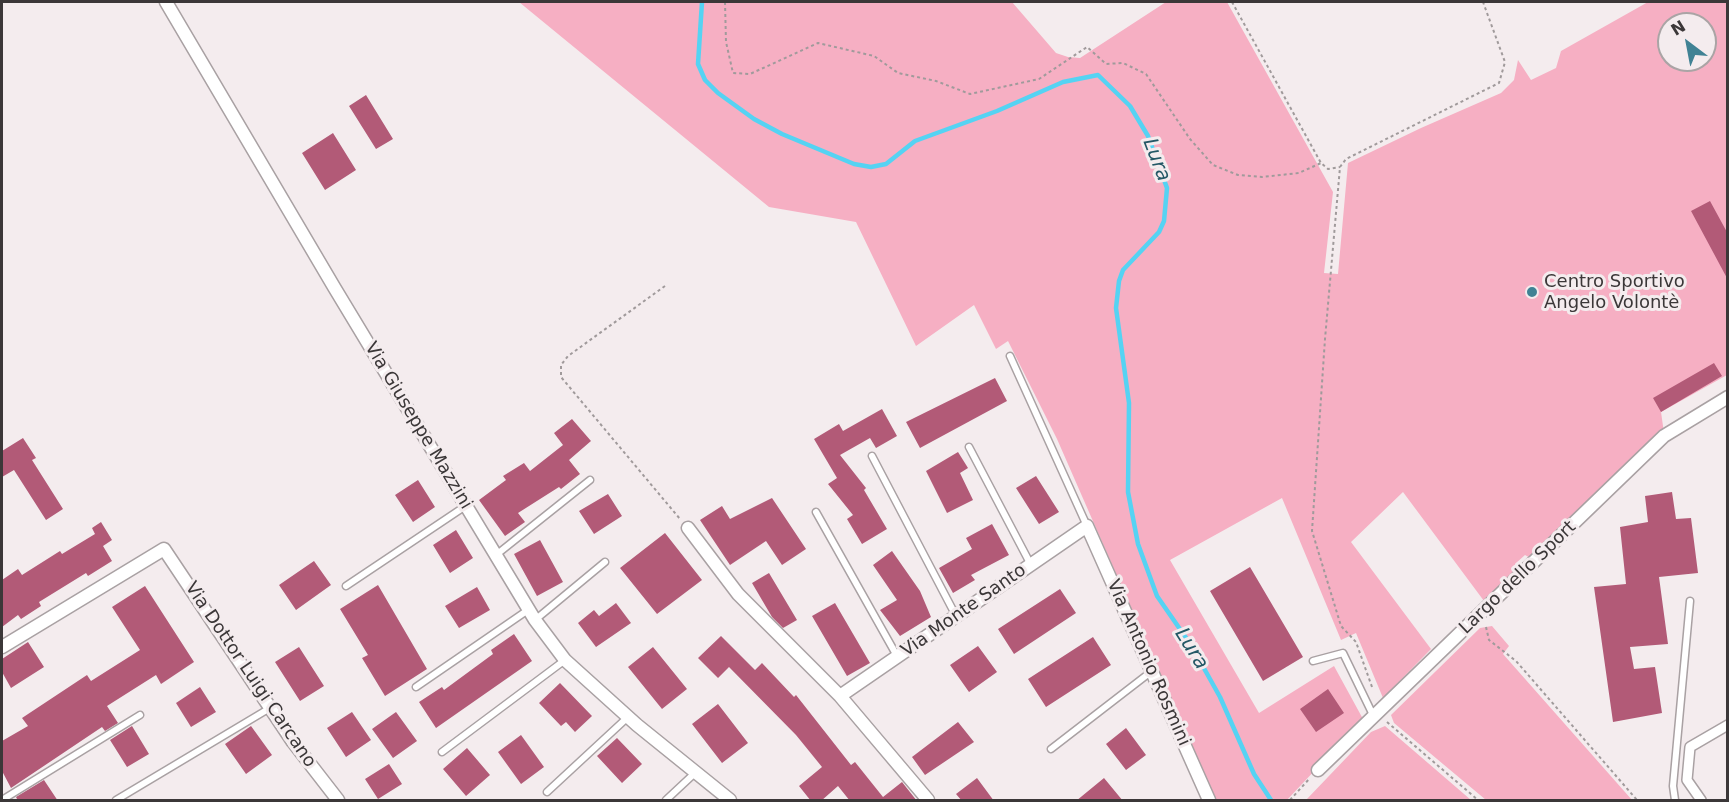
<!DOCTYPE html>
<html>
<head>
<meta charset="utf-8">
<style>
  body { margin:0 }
  #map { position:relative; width:1729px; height:802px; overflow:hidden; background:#f4ecee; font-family:"DejaVu Sans",sans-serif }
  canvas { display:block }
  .frame { position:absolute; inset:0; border:3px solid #3b3738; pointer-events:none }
  .north { position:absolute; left:1657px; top:12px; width:60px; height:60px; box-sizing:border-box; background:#f4ecee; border:2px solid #aaa4a5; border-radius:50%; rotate:328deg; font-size:16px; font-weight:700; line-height:24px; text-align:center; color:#3b3738 }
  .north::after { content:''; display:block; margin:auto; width:21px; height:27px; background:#408294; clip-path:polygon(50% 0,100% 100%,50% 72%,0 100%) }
</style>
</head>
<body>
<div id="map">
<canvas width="1729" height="802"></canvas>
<div class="frame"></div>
<div class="north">N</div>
</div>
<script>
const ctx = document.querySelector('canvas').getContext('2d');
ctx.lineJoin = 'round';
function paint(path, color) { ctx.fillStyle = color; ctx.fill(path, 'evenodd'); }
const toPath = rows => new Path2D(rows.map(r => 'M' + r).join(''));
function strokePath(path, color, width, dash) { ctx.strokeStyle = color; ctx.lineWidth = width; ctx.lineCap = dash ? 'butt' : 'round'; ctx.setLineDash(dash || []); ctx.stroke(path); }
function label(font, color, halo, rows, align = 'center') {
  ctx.font = font + ' "DejaVu Sans",sans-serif'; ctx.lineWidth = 6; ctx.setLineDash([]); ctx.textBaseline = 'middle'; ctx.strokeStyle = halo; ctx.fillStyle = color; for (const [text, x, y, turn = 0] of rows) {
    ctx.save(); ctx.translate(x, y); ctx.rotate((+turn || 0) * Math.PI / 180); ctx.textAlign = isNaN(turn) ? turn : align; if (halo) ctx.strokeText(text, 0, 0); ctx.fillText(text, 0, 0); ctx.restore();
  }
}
const green = toPath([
  [519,2,1012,2,1056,53,1068,57,1080,58,1166,2,1227,2,1333,192,1324,273,1338,274,1348,163,1421,128,1501,93,1514,80,1518,60,1531,80,1556,68,1561,51,1648,2,1727,2,1727,375,1661,412,1664,433,1532,559,1525,555,1515,564,1518,571,1484,601,1403,492,1351,542,1431,649,1383,698,1356,633,1341,640,1282,498,1170,560,1259,713,1334,666,1363,719,1287,800,1215,800,1057,439,1008,341,996,349,974,305,916,346,856,222,769,207],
  [1669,24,1705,24,1705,60,1669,60],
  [1492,626,1509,646,1503,654,1632,800,1486,800,1394,723,1391,715,1480,628],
  [1385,726,1471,800,1306,800,1371,732]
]);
const stream = toPath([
  [702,2,698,64,705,80,718,93,754,119,782,134,854,164,871,167,886,164,915,141,997,111,1063,82,1098,75,1130,106,1148,136,1167,188,1164,221,1159,232,1123,270,1119,281,1116,308,1129,403,1128,492,1138,544,1157,596,1191,645,1220,697,1254,774,1271,800]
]);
const building = toPath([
  [366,95,393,139,376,149,349,106],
  [333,133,356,170,325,190,302,153],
  [1710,201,1728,234,1728,280,1691,211],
  [1714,363,1722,376,1661,412,1653,398],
  [995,378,1007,401,920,448,906,422],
  [882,409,897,436,876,448,870,438,840,455,866,488,864,490,887,529,862,544,847,519,853,515,828,484,837,478,814,439,839,424,843,431],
  [572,419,591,441,569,460,580,474,561,489,559,487,518,513,525,522,505,536,479,500,506,480,503,476,524,463,530,471,563,445,554,433],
  [23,438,36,458,32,460,63,509,46,520,14,470,2,477,2,451],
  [958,452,968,468,960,473,973,500,947,513,926,471],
  [1036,476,1059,512,1039,524,1016,488],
  [418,480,435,507,413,522,395,495],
  [1672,492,1676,519,1691,518,1698,573,1659,577,1668,644,1630,647,1634,669,1655,667,1662,713,1613,722,1594,587,1626,584,1620,527,1648,522,1645,496],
  [608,494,622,516,594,534,579,511],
  [772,498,806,549,782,565,766,541,730,565,700,520,722,506,730,519],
  [101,522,112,540,103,546,112,561,88,576,86,573,39,602,41,606,21,619,18,615,2,627,2,580,18,569,22,575,60,551,62,554,95,534,92,528],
  [992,524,1009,555,971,575,975,580,953,593,939,568,972,549,966,538],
  [456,530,473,558,450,573,433,545],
  [665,533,702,580,657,614,620,568],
  [540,540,563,582,537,596,514,554],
  [892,551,920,591,931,617,900,636,880,610,897,600,873,565],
  [314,561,331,585,296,610,279,585],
  [1250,567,1303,657,1263,681,1210,591],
  [769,573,797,620,783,628,772,617,752,583],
  [378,585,427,669,385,696,362,658,368,655,340,609],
  [145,586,194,662,161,684,156,675,107,706,118,723,105,731,102,727,11,788,2,771,2,741,28,726,22,718,87,675,91,681,140,650,112,607],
  [477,587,490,610,459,628,445,606],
  [1060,589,1076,613,1014,654,998,629],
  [616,603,631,623,596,647,578,623,594,610,599,616],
  [835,603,870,663,847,676,812,616],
  [514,634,532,661,436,728,419,702,442,687,444,690,493,654,491,650],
  [721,636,755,670,762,663,794,697,796,695,851,765,855,762,883,797,902,782,917,801,850,801,838,786,821,801,811,801,799,786,822,767,796,735,729,667,718,678,698,658],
  [1093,637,1111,665,1046,707,1028,679],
  [28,642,44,667,11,688,2,672,2,659],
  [978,646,997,672,969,692,950,665],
  [299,647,324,686,300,701,275,662],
  [653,647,687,689,662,709,628,667],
  [560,683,592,716,575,732,566,722,561,726,539,703],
  [200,687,216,712,191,727,176,703],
  [1328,689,1344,713,1316,732,1300,709],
  [718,704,748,743,722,763,692,724],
  [352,712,371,740,346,757,327,728],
  [396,712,417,741,393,758,372,729],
  [958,722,974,742,925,775,912,757],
  [132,726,149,754,127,767,110,740],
  [251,726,272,755,246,774,225,744],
  [1126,728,1146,755,1126,770,1106,744],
  [521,735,544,767,521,784,498,752],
  [617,738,642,764,622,783,597,756],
  [467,748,490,775,466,796,443,769],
  [389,764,402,784,378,799,365,779],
  [977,778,994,801,962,801,956,794],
  [1104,778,1123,801,1076,801],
  [44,780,58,801,18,801,16,797]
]);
const path = toPath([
  [725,2,726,42,733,73,750,74,818,43,874,56,898,73,936,81,970,94,1039,79,1087,47,1106,64,1123,63,1146,74,1190,139,1213,165,1238,175,1262,177,1299,173,1321,163],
  [1232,2,1321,163,1328,169,1340,167],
  [665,286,568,356,561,365,561,377,680,519],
  [1486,627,1489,640,1516,661,1637,800],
  [1372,687,1356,642,1341,626,1312,531,1325,339,1340,167,1346,159,1499,83,1505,62,1483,2],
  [1387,722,1478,800],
  [1290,800,1310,778]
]);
const service = toPath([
  [1010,356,1087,526],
  [969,447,1031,565],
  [872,456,956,616],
  [816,512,897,656],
  [496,555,590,480],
  [346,586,467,505],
  [535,620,605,562],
  [1313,661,1343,653,1373,715],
  [416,687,528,610],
  [1051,749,1152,671],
  [442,752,565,660],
  [547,792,628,717],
  [2,800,140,715],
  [116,800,270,708],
  [666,800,696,772],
  [1675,800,1673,786,1690,601]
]);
const pedestrian = toPath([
  [1701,800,1687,780,1690,747,1728,725]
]);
const minor = toPath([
  [166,2,334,287,535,620,565,660,637,725,730,800],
  [688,528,738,594,840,696,928,800],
  [2,647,164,549,293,742,338,800],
  [840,696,1087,526,1209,800],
  [1318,770,1664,436,1728,397]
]);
const markers = [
  [1532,292,6,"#408294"]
];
const poiNames = [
  ["Centro Sportivo",1544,282],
  ["Angelo Volontè",1544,303]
];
const streetNames = [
  ["Via Giuseppe Mazzini",418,426,59],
  ["Largo dello Sport",1518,578,-44],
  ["Via Monte Santo",964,611,-35],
  ["Via Antonio Rosmini",1148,663,66],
  ["Via Dottor Luigi Carcano",250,675,56]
];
const waterNames = [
  ["Lura",1156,160,69],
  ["Lura",1191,649,58]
];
paint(green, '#f6afc3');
strokePath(stream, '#55d3f3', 4.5);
paint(building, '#b25a77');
strokePath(service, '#a9a1a3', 9);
strokePath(pedestrian, '#a9a1a3', 12);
strokePath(minor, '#a9a1a3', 15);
strokePath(path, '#a09a9b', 2, [3, 3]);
strokePath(service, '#fff', 6);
strokePath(pedestrian, '#fff', 9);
strokePath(minor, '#fff', 12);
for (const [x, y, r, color] of markers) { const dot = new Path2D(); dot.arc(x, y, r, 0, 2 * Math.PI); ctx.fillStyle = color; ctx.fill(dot); strokePath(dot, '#f4ecee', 2); }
label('18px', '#3b3738', '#f4ecee', poiNames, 'left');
label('18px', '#3b3738', '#f4ecee', streetNames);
label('italic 20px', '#245866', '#f4ecee', waterNames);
</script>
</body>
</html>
